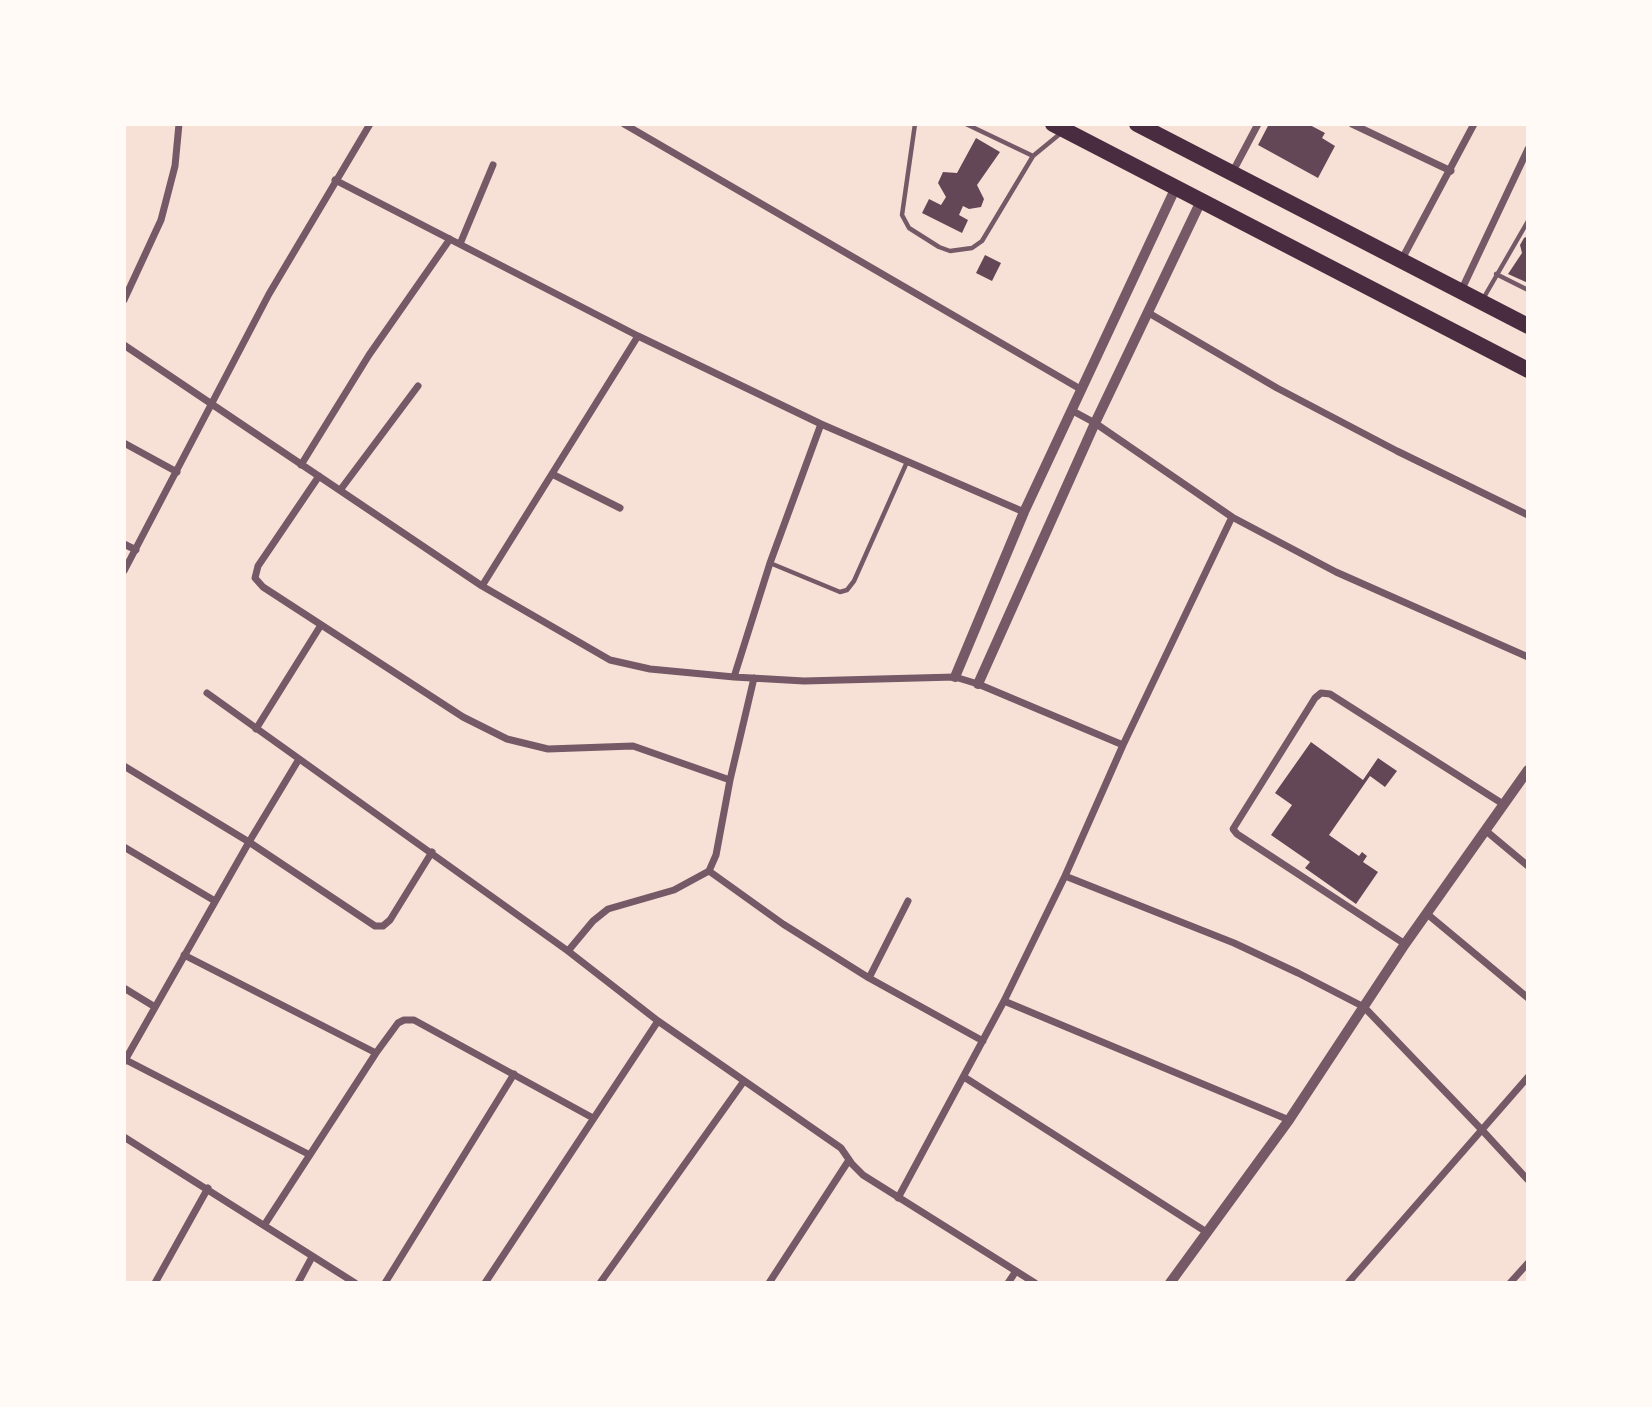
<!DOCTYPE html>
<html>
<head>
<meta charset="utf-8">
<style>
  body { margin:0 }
  #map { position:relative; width:1652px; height:1407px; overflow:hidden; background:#f7e1d7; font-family:"Libre Baskerville",serif }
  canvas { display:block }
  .frame { position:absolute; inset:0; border:126px solid #fffaf5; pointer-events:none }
</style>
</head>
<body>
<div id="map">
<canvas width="1652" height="1407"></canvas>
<div class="frame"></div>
</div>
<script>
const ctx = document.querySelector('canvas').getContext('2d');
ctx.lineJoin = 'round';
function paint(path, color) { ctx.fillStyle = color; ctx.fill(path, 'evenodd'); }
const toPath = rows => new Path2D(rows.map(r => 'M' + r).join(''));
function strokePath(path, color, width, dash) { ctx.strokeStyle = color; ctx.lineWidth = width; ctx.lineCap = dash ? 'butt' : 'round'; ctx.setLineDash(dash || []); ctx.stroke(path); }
const building = toPath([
  [1269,124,1308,124,1325,133,1322,138,1335,146,1318,178,1258,145],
  [976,138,1000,152,977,185,984,199,981,207,969,209,963,206,959,215,968,220,962,233,922,213,929,199,941,205,946,197,938,183,943,172,957,173],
  [1528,236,1528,283,1508,274,1522,253,1520,245,1524,238],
  [985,255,1001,263,992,281,976,273],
  [1311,742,1363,780,1378,758,1397,771,1385,787,1370,776,1329,835,1359,856,1362,852,1367,856,1363,862,1378,872,1356,904,1305,868,1310,862,1271,835,1292,805,1275,793]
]);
const service = toPath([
  [915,124,902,215,909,228,939,247,950,251,972,248,982,241,1033,156,1061,133],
  [966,124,1033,156],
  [1496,274,1528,290],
  [1483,299,1528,221],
  [770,563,840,592,847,590,854,581,907,462]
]);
const minor = toPath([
  [624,124,1082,390],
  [1352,124,1451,171],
  [1232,173,1258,124],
  [335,180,638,336,821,424,1024,512],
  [460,244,493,165],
  [1402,259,1474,124],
  [1461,291,1528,149],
  [124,300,161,220,175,166,179,124],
  [1147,312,1277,388,1397,451,1528,515],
  [124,345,482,586,610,660,650,669,734,677,804,681,955,677,978,684,1123,745],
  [1071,410,1095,423,1232,517,1336,572,1528,657],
  [124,443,177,472],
  [301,465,369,355,450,239],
  [552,474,620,508],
  [319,476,258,566,255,578,263,587,463,717,507,739,548,749,633,746,730,780],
  [341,489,418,386],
  [124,544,136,550],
  [124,571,269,294,370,124],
  [482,586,638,336],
  [734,677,770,563,821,424],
  [207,693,568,951,658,1021,841,1148,852,1164,863,1175,1035,1283],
  [256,729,321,625],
  [124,766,249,842,375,926,383,926,390,920,432,852],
  [1485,830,1528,866],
  [124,847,215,901],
  [709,871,783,924,869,978,983,1041],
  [1065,876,1234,943,1298,973,1364,1007,1482,1130,1528,1180],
  [1426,913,1528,998],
  [1405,944,1237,834,1233,829,1315,698,1321,693,1330,694,1503,804],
  [568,951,593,921,608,909,674,890,709,871,716,855,730,780,754,678],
  [184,955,376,1053],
  [869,978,908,901],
  [124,988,155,1007],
  [1004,1001,1289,1120],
  [126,1060,310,1155],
  [124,1062,249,842,299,759],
  [964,1077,1208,1233],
  [124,1137,355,1283],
  [898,1198,1004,1001,1065,876,1123,745,1232,517],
  [265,1224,376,1053,398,1023,404,1020,414,1020,593,1118],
  [155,1283,208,1188],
  [298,1283,312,1257],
  [385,1283,514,1074],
  [485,1283,658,1021],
  [600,1283,744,1081],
  [769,1283,849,1160],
  [1008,1283,1016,1271],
  [1348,1283,1528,1077],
  [1510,1283,1528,1263]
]);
const tertiary = toPath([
  [955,677,1024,512,1176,187],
  [978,684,1095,423,1201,201],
  [1170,1283,1289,1120,1405,944,1528,770]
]);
const trunk = toPath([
  [1053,124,1528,370],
  [1137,124,1528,326]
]);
paint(building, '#644757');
strokePath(service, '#755966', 4.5);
strokePath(minor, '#755966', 7);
strokePath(tertiary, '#755966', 10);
strokePath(trunk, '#4a2c40', 16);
</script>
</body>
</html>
